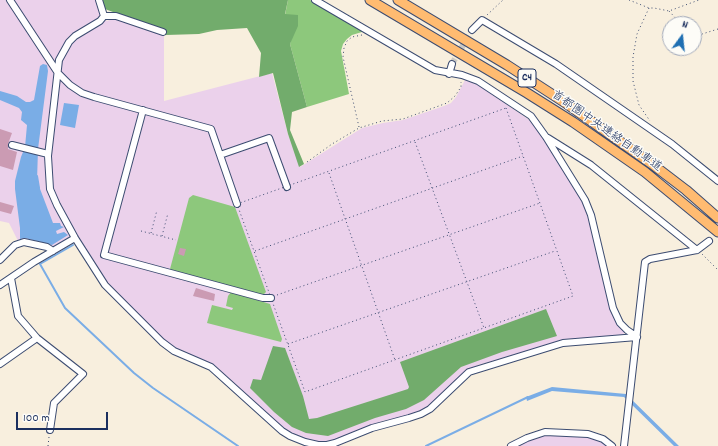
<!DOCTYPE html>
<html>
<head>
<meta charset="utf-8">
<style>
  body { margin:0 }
  #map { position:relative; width:718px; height:446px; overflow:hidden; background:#f8efde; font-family:Dekko,sans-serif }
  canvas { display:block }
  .north { position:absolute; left:662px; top:16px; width:40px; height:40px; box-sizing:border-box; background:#fdfcf7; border:1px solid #a3aaba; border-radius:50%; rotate:15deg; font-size:11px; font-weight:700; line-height:16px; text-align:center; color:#1b2f5e }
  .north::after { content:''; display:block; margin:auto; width:14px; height:18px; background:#1f6fb2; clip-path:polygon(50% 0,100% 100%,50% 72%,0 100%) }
  .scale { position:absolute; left:16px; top:412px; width:92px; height:18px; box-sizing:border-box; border:2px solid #1b2f5e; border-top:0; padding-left:5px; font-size:12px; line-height:14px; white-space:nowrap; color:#1b2f5e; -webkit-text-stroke:3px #fdfcf7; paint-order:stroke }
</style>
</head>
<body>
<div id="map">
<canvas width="718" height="446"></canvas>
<div class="north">N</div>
<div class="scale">100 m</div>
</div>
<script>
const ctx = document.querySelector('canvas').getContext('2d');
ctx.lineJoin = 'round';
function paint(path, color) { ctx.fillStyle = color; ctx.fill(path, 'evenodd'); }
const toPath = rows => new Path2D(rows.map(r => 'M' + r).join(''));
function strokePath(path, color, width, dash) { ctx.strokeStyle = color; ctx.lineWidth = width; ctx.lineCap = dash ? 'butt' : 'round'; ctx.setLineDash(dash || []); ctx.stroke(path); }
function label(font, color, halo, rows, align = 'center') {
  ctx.font = font + ' Dekko,"Klee One",sans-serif'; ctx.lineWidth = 3; ctx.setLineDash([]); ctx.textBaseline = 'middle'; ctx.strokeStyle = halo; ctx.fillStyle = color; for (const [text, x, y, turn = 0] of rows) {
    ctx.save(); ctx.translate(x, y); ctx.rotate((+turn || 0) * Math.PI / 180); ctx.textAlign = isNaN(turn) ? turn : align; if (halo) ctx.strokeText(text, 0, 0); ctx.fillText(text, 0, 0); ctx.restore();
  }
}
const built = toPath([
  [0,0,96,0,100,13,107,21,114,18,164,35,164,101,272,73,288,134,300,167,362,128,383,123,403,120,444,106,451,103,456,97,465,80,478,85,531,121,549,146,582,201,590,220,610,309,625,331,623,335,570,340,554,343,478,365,464,372,433,402,421,411,406,416,382,421,340,439,330,442,318,442,306,439,296,435,283,427,213,364,176,349,165,341,108,283,76,233,53,248,18,241,9,223,0,221],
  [550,434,589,437,604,442,607,446,517,446,540,435]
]);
const green = toPath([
  [288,0,310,0,363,30,362,32,352,35,347,39,343,44,341,51,349,94,307,107,290,44,298,15,285,15],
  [193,195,235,207,266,292,263,295,172,271,170,269,189,198],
  [231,292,270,304,282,339,281,342,207,323,212,305,232,310,233,308,226,306,228,296]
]);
const forest = toPath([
  [102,0,288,0,285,14,298,15,298,26,290,44,307,107,292,112,290,130,304,164,299,167,288,134,273,73,259,77,261,53,247,28,217,30,199,34,166,35,166,32,105,9],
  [546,309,557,336,502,352,461,367,424,400,406,409,375,418,328,436,306,433,292,427,274,412,250,388,253,379,261,380,273,346,285,348,303,396,309,419,317,418,408,389,409,387,400,362]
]);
const water = toPath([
  [43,64,47,65,48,71,38,149,37,181,53,223,60,223,61,226,64,227,56,231,57,234,64,232,68,235,52,245,25,238,20,239,20,228,15,189,15,181,21,157,25,147,27,125,21,120,22,112,19,108,0,100,0,91,17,96,26,102,30,102,34,100,40,66],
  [64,103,79,105,75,128,60,125],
  [552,387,626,394,679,446,674,446,624,397,552,391,527,401,526,397]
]);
const stream = toPath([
  [37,176,39,188],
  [73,245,40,264,65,308,134,373,153,388,238,446],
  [426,446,528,397]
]);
const building = toPath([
  [0,129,12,133,8,144,8,149,17,152,13,170,0,166],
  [0,202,14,206,11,214,0,211],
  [180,248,186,249,184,256,178,254],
  [196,288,215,294,214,301,193,296]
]);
const minorTunnel = toPath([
  [452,64,472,30]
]);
const path = toPath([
  [629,0,649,8,654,8,669,11,699,0],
  [649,8,637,34,633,57,633,81,639,105,650,121],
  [669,11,681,24],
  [487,15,503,0],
  [694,34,699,35,718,29],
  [506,108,573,296,305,392,237,204,506,108],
  [359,127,343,57,344,48,347,41,352,37,362,35],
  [415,142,484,328],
  [307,162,332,144,359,128,382,121,403,119,447,103,455,96,461,87,461,82],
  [329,173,395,360],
  [141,231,176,240],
  [151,233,157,210],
  [162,236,168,213],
  [255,251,523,156],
  [702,254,718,270],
  [277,295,540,203],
  [288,344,555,251],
  [48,446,49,437]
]);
const minor = toPath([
  [10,0,58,73,70,85,82,93,94,97,211,129,237,204],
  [99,0,104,16,100,21,75,36,69,42,59,60,48,156,50,189,57,205,75,238,105,285,162,342,174,351,211,367,282,431,290,436,305,442,318,445,327,445,335,443,372,428,409,418,421,414,430,409,469,372,563,343,637,337],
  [315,0,435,70,462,75,478,81,531,116,546,137,585,200,591,215,613,308,620,323,627,330,637,337],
  [104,16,116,16,163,32],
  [472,30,482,20,556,64,672,144,718,181],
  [449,74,452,64],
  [143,110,104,255,263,298,271,298],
  [548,138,591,165,697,250],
  [12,145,48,154],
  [220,155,269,138,287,187],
  [0,260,15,245,24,242,47,247,53,251],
  [11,278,18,316,37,338,83,374,54,403,50,430],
  [0,285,34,262,75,238],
  [0,364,37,338],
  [511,446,527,438,545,432,588,434,603,439,612,446],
  [624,446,645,262,650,259,697,250,709,241]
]);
const highway = toPath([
  [370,0,527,93,573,122,645,172,718,232],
  [398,0,507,65,567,104,652,164,686,190,718,218]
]);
const shields = [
  [527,78,18]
];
const shieldNames = [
  ["C4",527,78]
];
const streetNames = [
  ["首都圏中央連絡自動車道",606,132,35]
];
paint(built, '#ebd1eb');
paint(green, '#8dc87c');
paint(forest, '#72ac6c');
paint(water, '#7aade6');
strokePath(stream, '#7aade6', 2);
paint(building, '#cb9bb3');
strokePath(minorTunnel, '#ccc9c4', 6, [6, 3]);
strokePath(minor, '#3c4c71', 8);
strokePath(highway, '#3c4c71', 11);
strokePath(path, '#3c4c71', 1, [1, 3]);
strokePath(minor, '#fff', 6);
strokePath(highway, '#ffbb71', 9);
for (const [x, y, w] of shields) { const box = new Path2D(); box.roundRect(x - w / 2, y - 9, w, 18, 3); ctx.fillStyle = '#fdfcf7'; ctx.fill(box); strokePath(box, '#1b2f5e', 1); }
label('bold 11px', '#1b2f5e', null, shieldNames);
label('12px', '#1b2f5e', '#fdfcf7', streetNames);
</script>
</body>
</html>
